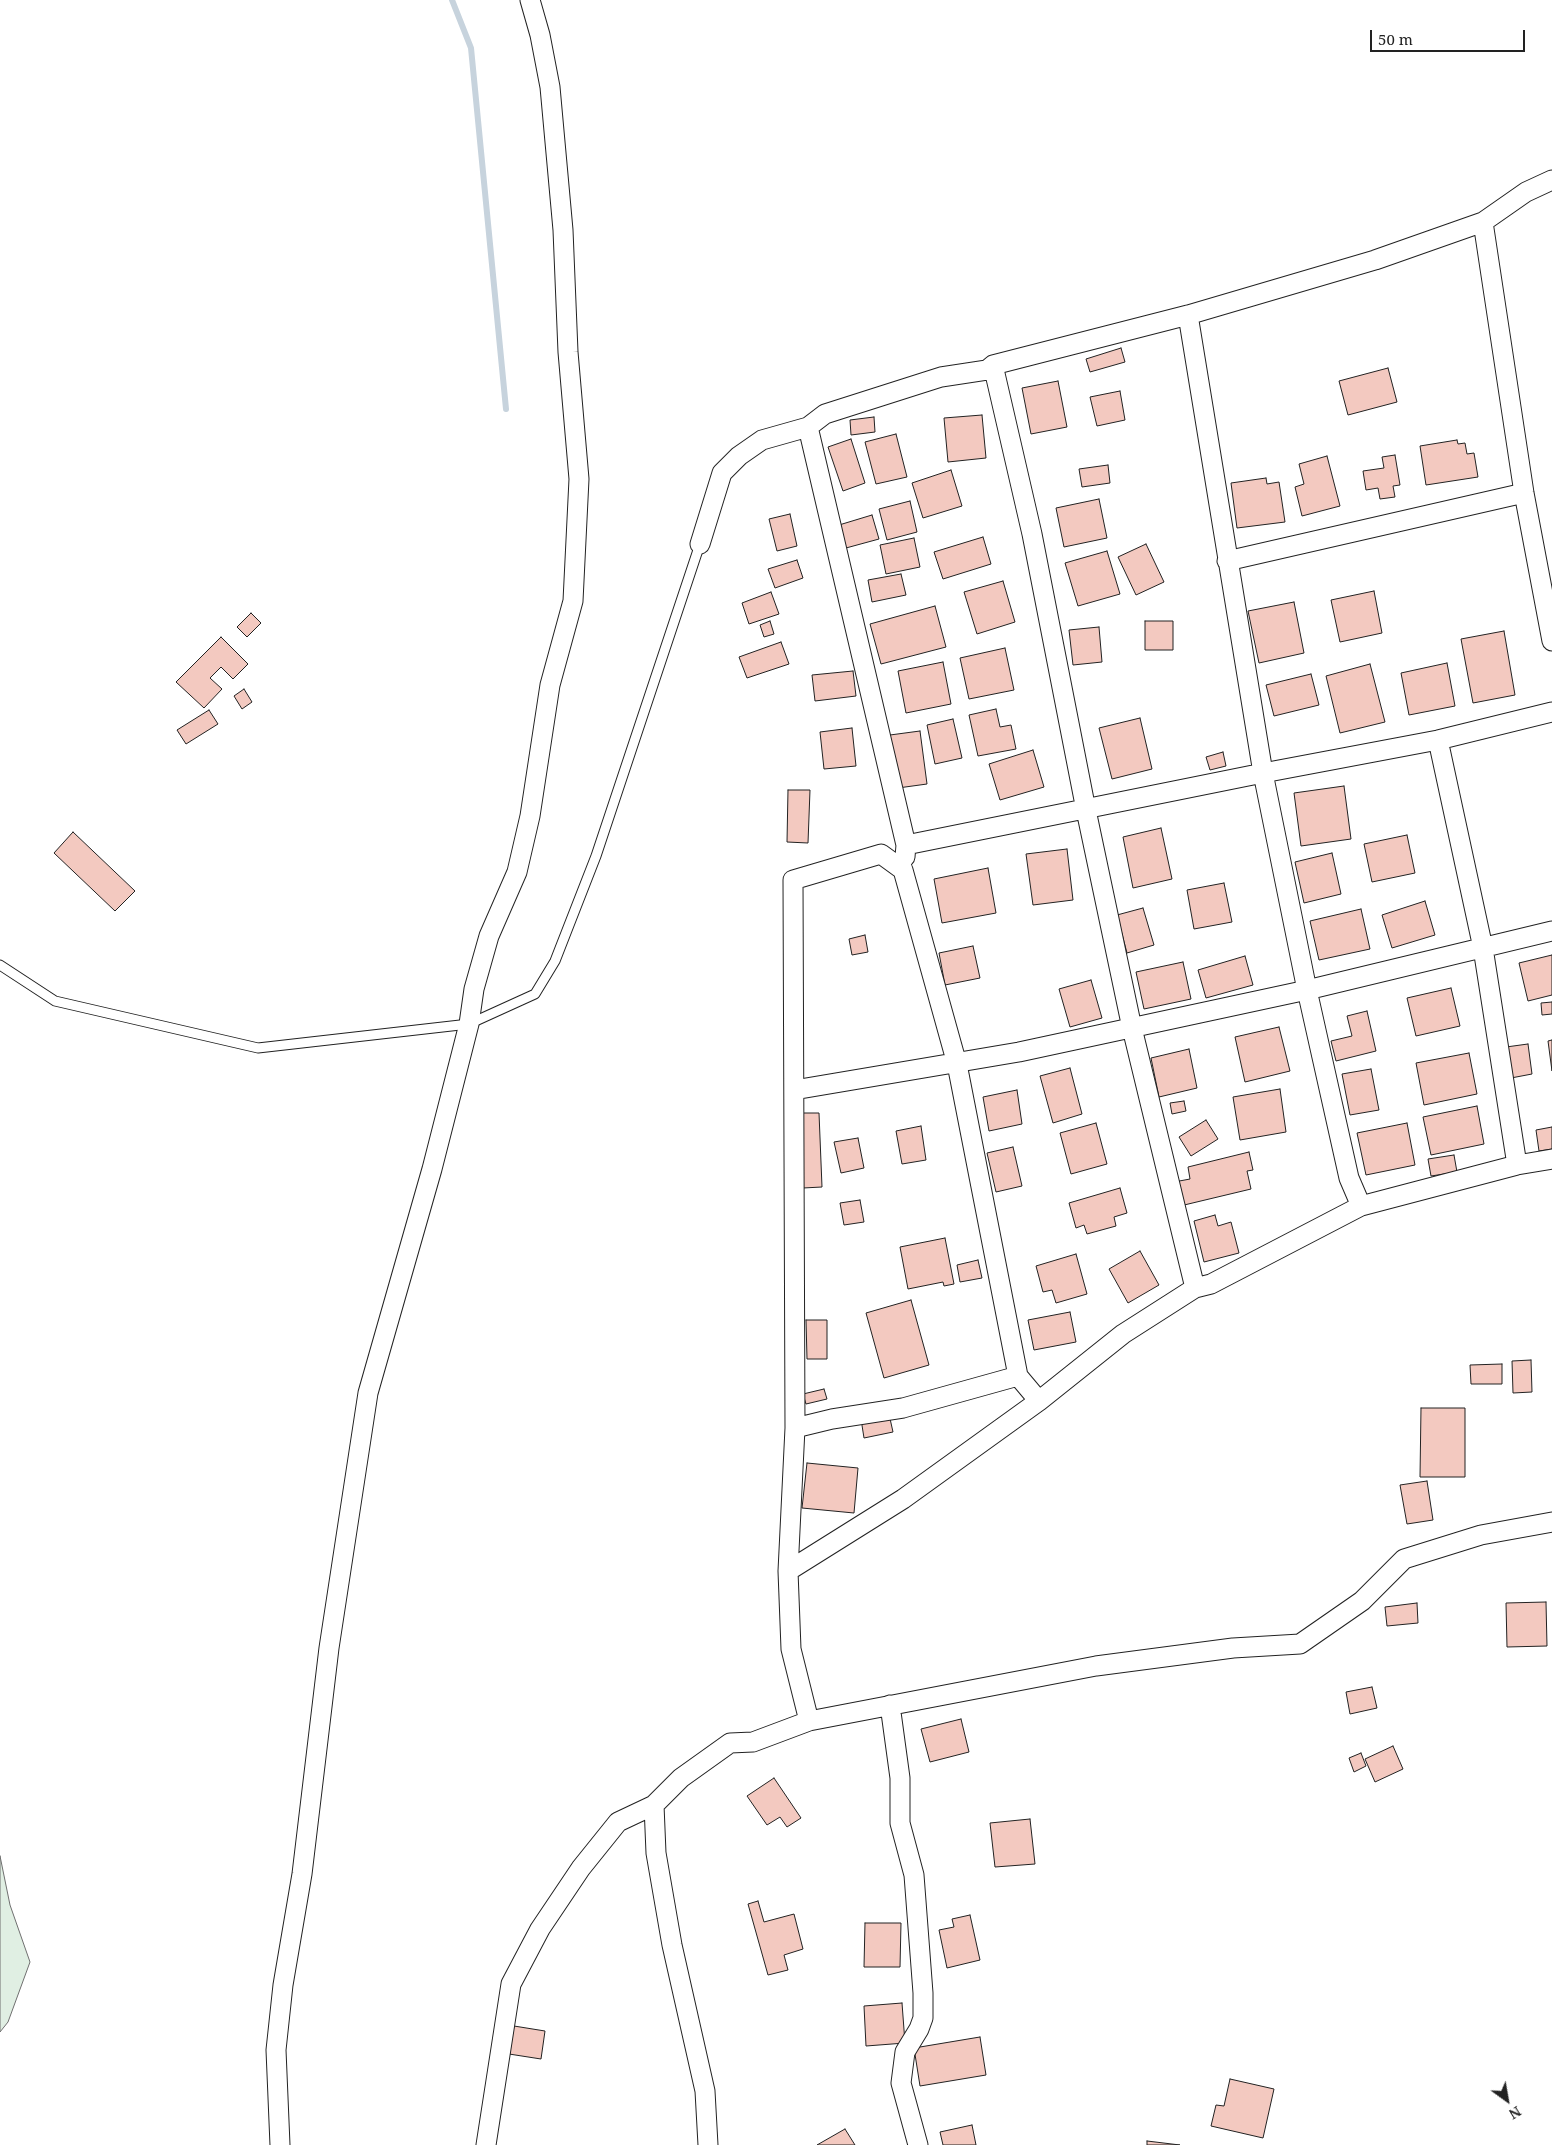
<!DOCTYPE html>
<html>
<head>
<meta charset="utf-8">
<style>
  body { margin:0 }
  #map { position:relative; width:1552px; height:2145px; overflow:hidden; background:#fff; font-family:"Noto Serif",serif }
  canvas { display:block }
  .north { position:absolute; left:1482px; top:2075px; width:50px; height:50px; -webkit-text-stroke:4px #fff; paint-order:stroke; rotate:148deg; font-size:14px; font-weight:700; line-height:20px; text-align:center; color:#222 }
  .north::after { content:''; display:block; margin:auto; width:18px; height:22px; background:#222; clip-path:polygon(50% 0,100% 100%,50% 72%,0 100%) }
  .scale { position:absolute; left:1370px; top:30px; width:155px; height:22px; box-sizing:border-box; border:2px solid #222; border-top:0; padding-left:6px; font-size:15px; line-height:18px; white-space:nowrap; color:#222; -webkit-text-stroke:4px #fff; paint-order:stroke }
</style>
</head>
<body>
<div id="map">
<canvas width="1552" height="2145"></canvas>
<div class="north">N</div>
<div class="scale">50 m</div>
</div>
<script>
const ctx = document.querySelector('canvas').getContext('2d');
ctx.lineJoin = 'round';
function paint(path, color) { ctx.fillStyle = color; ctx.fill(path, 'evenodd'); }
const toPath = rows => new Path2D(rows.map(r => 'M' + r).join(''));
function strokePath(path, color, width, dash) { ctx.strokeStyle = color; ctx.lineWidth = width; ctx.lineCap = dash ? 'butt' : 'round'; ctx.setLineDash(dash || []); ctx.stroke(path); }
const green = toPath([
  [0,1856,10,1905,30,1962,8,2022,0,2032,0,1856]
]);
const stream = toPath([
  [452,0,471,48,506,409]
]);
const building = toPath([
  [1121,348,1125,362,1090,372,1086,359,1121,348],
  [1388,368,1397,402,1348,415,1339,381,1388,368],
  [1058,381,1067,427,1031,434,1022,388,1058,381],
  [1120,391,1125,420,1097,426,1090,397,1120,391],
  [982,415,986,458,948,462,944,418,982,415],
  [874,417,875,432,851,435,850,420,874,417],
  [896,434,907,477,876,484,865,442,896,434],
  [851,439,865,483,843,491,828,447,851,439],
  [1457,440,1458,444,1465,443,1467,454,1474,453,1478,477,1426,485,1420,446,1457,440],
  [1395,455,1400,485,1393,486,1395,497,1380,499,1378,488,1366,490,1363,471,1384,468,1382,457,1395,455],
  [1327,456,1340,506,1302,516,1295,487,1304,484,1299,464,1327,456],
  [1108,465,1110,483,1082,487,1079,469,1108,465],
  [951,470,962,506,923,518,912,483,951,470],
  [1266,478,1267,484,1279,482,1285,522,1237,528,1231,483,1266,478],
  [1099,499,1107,538,1064,547,1056,508,1099,499],
  [910,501,917,532,887,540,879,509,910,501],
  [790,514,797,546,777,551,769,519,790,514],
  [872,515,879,539,846,548,839,525,872,515],
  [983,537,991,564,943,579,934,552,983,537],
  [914,538,920,567,886,574,880,545,914,538],
  [1146,544,1164,582,1136,595,1118,557,1146,544],
  [1107,551,1120,594,1078,606,1065,563,1107,551],
  [797,560,803,578,775,588,768,569,797,560],
  [901,574,906,595,872,602,868,580,901,574],
  [1003,581,1015,622,977,634,964,592,1003,581],
  [1374,591,1382,633,1340,642,1331,600,1374,591],
  [771,592,779,614,749,624,742,603,771,592],
  [1294,602,1304,653,1259,663,1248,611,1294,602],
  [935,606,946,647,881,664,870,624,935,606],
  [251,613,261,623,247,637,237,627,251,613],
  [770,621,774,634,764,637,760,625,770,621],
  [1145,621,1173,621,1173,650,1145,650,1145,621],
  [1099,627,1102,662,1073,665,1069,630,1099,627],
  [1504,631,1515,695,1473,703,1461,639,1504,631],
  [221,637,248,664,233,679,221,667,210,678,222,689,204,708,176,682,221,637],
  [781,642,789,664,747,678,739,657,781,642],
  [1005,648,1014,690,969,699,960,658,1005,648],
  [943,662,951,704,906,713,898,671,943,662],
  [1447,663,1455,706,1409,715,1401,673,1447,663],
  [1370,664,1385,722,1340,733,1326,676,1370,664],
  [853,671,856,696,815,701,812,675,853,671],
  [1311,674,1319,705,1274,716,1266,685,1311,674],
  [244,689,252,702,242,709,234,696,244,689],
  [996,709,1000,727,1011,725,1016,749,978,756,969,715,996,709],
  [209,710,218,724,186,744,177,730,209,710],
  [1140,718,1152,769,1112,779,1099,728,1140,718],
  [953,719,962,758,935,764,927,725,953,719],
  [852,728,856,766,824,769,820,732,852,728],
  [920,731,927,784,898,788,890,735,920,731],
  [1033,750,1044,787,1000,800,989,764,1033,750],
  [1223,752,1226,766,1210,770,1206,757,1223,752],
  [1344,786,1351,839,1301,846,1294,793,1344,786],
  [788,790,810,790,808,843,787,842,788,790],
  [1161,828,1172,879,1133,888,1123,837,1161,828],
  [73,832,135,891,115,911,54,853,73,832],
  [1407,835,1415,873,1372,882,1364,844,1407,835],
  [1067,849,1073,900,1033,905,1026,854,1067,849],
  [1332,853,1341,894,1304,903,1295,862,1332,853],
  [988,868,996,913,942,923,934,879,988,868],
  [1224,883,1232,922,1194,929,1187,890,1224,883],
  [1425,901,1435,935,1392,948,1382,915,1425,901],
  [1143,908,1154,945,1127,953,1117,915,1143,908],
  [1361,909,1370,949,1319,960,1310,921,1361,909],
  [865,935,868,952,852,955,849,939,865,935],
  [973,946,980,978,945,985,939,953,973,946],
  [1552,955,1552,995,1528,1001,1519,963,1552,955],
  [1245,956,1253,985,1206,998,1198,970,1245,956],
  [1183,962,1191,999,1144,1009,1136,972,1183,962],
  [1091,980,1102,1018,1070,1027,1059,989,1091,980],
  [1451,988,1460,1026,1416,1036,1407,998,1451,988],
  [1552,1002,1552,1014,1542,1015,1541,1003,1552,1002],
  [1367,1011,1376,1051,1336,1061,1331,1041,1352,1036,1347,1016,1367,1011],
  [1279,1027,1290,1071,1245,1082,1235,1037,1279,1027],
  [1552,1040,1552,1071,1548,1041,1552,1040],
  [1528,1044,1532,1074,1511,1078,1506,1047,1528,1044],
  [1189,1049,1197,1088,1159,1097,1151,1058,1189,1049],
  [1469,1053,1477,1094,1424,1105,1416,1063,1469,1053],
  [1070,1068,1082,1114,1053,1123,1040,1076,1070,1068],
  [1371,1069,1379,1110,1350,1115,1342,1074,1371,1069],
  [1280,1089,1286,1132,1240,1140,1233,1097,1280,1089],
  [1017,1090,1022,1124,989,1131,983,1097,1017,1090],
  [1184,1101,1186,1111,1172,1114,1170,1103,1184,1101],
  [1477,1106,1484,1144,1431,1155,1423,1117,1477,1106],
  [801,1113,819,1113,822,1187,803,1188,801,1113],
  [1206,1120,1218,1139,1191,1156,1179,1137,1206,1120],
  [1096,1123,1107,1164,1071,1174,1060,1133,1096,1123],
  [1407,1123,1415,1165,1366,1175,1357,1133,1407,1123],
  [921,1126,926,1160,902,1164,896,1131,921,1126],
  [1552,1127,1552,1149,1539,1151,1536,1130,1552,1127],
  [858,1138,864,1168,841,1173,834,1142,858,1138],
  [1013,1147,1022,1186,996,1192,987,1153,1013,1147],
  [1249,1152,1253,1170,1247,1171,1251,1189,1180,1206,1174,1182,1190,1179,1188,1167,1249,1152],
  [1454,1155,1457,1172,1431,1176,1428,1159,1454,1155],
  [1120,1188,1127,1213,1114,1217,1116,1226,1087,1234,1084,1225,1076,1228,1069,1203,1120,1188],
  [860,1200,864,1222,844,1225,840,1203,860,1200],
  [1215,1215,1218,1226,1231,1222,1239,1253,1204,1262,1194,1221,1215,1215],
  [945,1238,954,1284,944,1286,943,1282,908,1289,900,1247,945,1238],
  [1140,1251,1159,1285,1128,1303,1109,1269,1140,1251],
  [1076,1254,1087,1294,1056,1303,1052,1290,1043,1292,1036,1266,1076,1254],
  [978,1260,982,1278,960,1282,957,1265,978,1260],
  [911,1300,929,1365,884,1378,866,1313,911,1300],
  [1070,1312,1076,1342,1034,1350,1028,1320,1070,1312],
  [806,1320,827,1320,827,1359,807,1359,806,1320],
  [1531,1360,1532,1392,1513,1393,1512,1361,1531,1360],
  [1502,1364,1502,1384,1471,1384,1470,1365,1502,1364],
  [824,1389,827,1399,806,1404,803,1394,824,1389],
  [1421,1408,1465,1408,1465,1477,1420,1477,1421,1408],
  [889,1414,893,1432,864,1438,861,1419,889,1414],
  [807,1463,858,1468,854,1513,802,1508,807,1463],
  [1427,1481,1433,1520,1407,1524,1400,1485,1427,1481],
  [1546,1602,1547,1646,1507,1647,1506,1603,1546,1602],
  [1417,1603,1418,1623,1387,1626,1385,1607,1417,1603],
  [1372,1687,1377,1708,1350,1714,1346,1692,1372,1687],
  [961,1719,969,1752,930,1762,921,1729,961,1719],
  [1393,1746,1403,1769,1375,1782,1365,1759,1393,1746],
  [1361,1753,1366,1766,1354,1772,1349,1758,1361,1753],
  [774,1778,801,1818,787,1827,780,1817,767,1825,747,1796,774,1778],
  [1030,1819,1035,1864,995,1867,990,1823,1030,1819],
  [758,1901,764,1922,794,1914,803,1949,784,1955,788,1970,768,1975,748,1904,758,1901],
  [970,1915,980,1960,947,1968,939,1930,954,1927,952,1919,970,1915],
  [865,1923,901,1923,900,1967,864,1967,865,1923],
  [902,2003,905,2043,866,2046,864,2006,902,2003],
  [514,2026,545,2031,541,2059,509,2054,514,2026],
  [980,2037,986,2075,920,2086,914,2048,980,2037],
  [1230,2079,1274,2089,1263,2138,1211,2126,1216,2105,1224,2106,1230,2079],
  [972,2125,976,2145,943,2145,940,2132,972,2125],
  [845,2129,855,2145,817,2145,845,2129],
  [1147,2141,1180,2145,1147,2145,1147,2141]
]);
const service = toPath([
  [0,965,55,1001,258,1048,469,1024,535,994,555,961,596,856,700,544]
]);
const minor = toPath([
  [1483,222,1524,493,1552,641],
  [1188,315,1263,773,1307,990,1349,1178,1361,1206],
  [993,365,1032,534,1086,810,1132,1028,1195,1288,1211,1284,1361,1206,1517,1165,1552,1159],
  [808,427,906,845,905,857],
  [700,544,722,473,739,456,762,440,808,427,825,414,941,377,987,370,993,365,1188,315,1375,260,1483,222,1526,192,1552,180],
  [1227,561,1524,493],
  [1438,740,1483,948,1517,1165],
  [906,845,1263,773,1438,740,1552,712],
  [794,1090,1019,1052,1307,990,1552,931],
  [795,1428,832,1419,903,1408,1018,1376],
  [788,1571,903,1499,1039,1401,1123,1334,1195,1288],
  [890,1705,900,1778,900,1823,914,1875,923,1993,923,2018,919,2029,905,2052,901,2083,918,2145],
  [809,1721,791,1649,788,1571,795,1428,793,880,881,854,903,870,957,1064,1018,1376,1039,1401],
  [654,1805,656,1853,672,1945,705,2091,708,2145],
  [280,2145,276,2050,283,1985,302,1874,329,1648,368,1393,432,1169,469,1024,474,989,489,936,517,872,530,816,550,685,573,601,579,479,568,352,563,230,550,87,540,35,530,0],
  [486,2145,511,1984,540,1929,581,1868,618,1822,654,1805,681,1778,730,1743,753,1742,809,1721,1096,1666,1233,1648,1300,1644,1362,1601,1404,1559,1481,1535,1552,1522]
]);
paint(green, '#e0efe3');
strokePath(green, '#6f6f6f', 1);
strokePath(stream, '#c7d3dd', 6);
paint(building, '#f3c9c0');
strokePath(building, '#222', 1);
strokePath(service, '#222', 11);
strokePath(minor, '#222', 21);
strokePath(service, '#fff', 9);
strokePath(minor, '#fff', 19);
</script>
</body>
</html>
